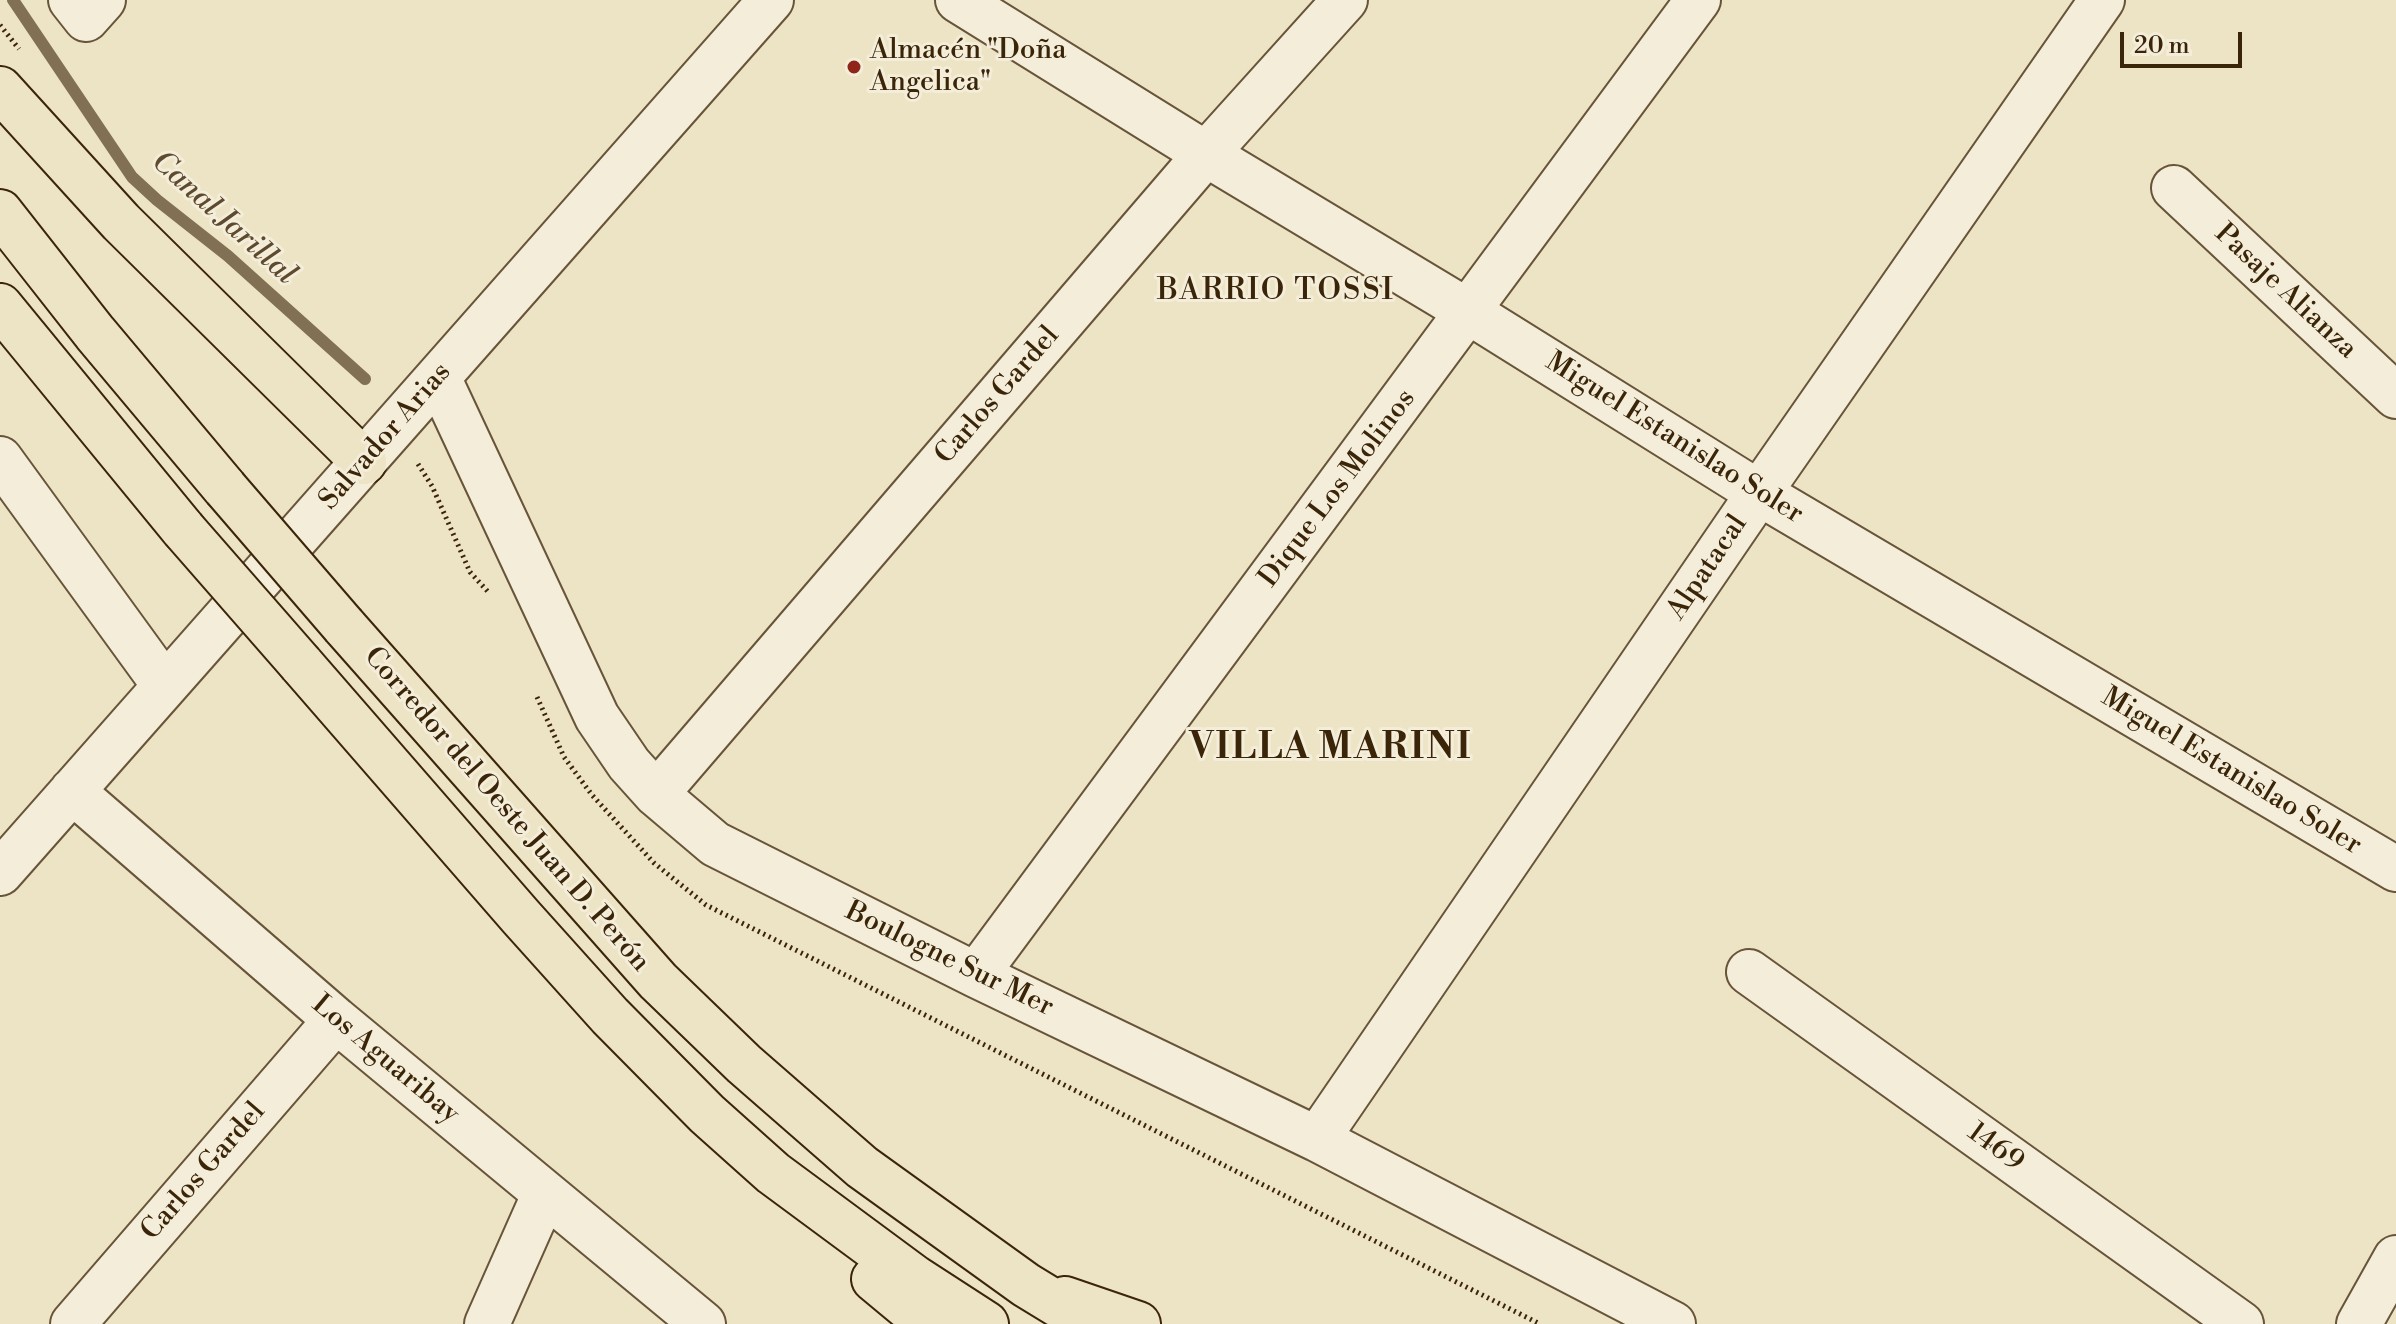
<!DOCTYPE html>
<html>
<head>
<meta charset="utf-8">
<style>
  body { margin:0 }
  #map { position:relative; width:2396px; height:1324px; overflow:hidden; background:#ede3c5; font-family:"Libre Bodoni",serif }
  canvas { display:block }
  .scale { position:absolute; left:2120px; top:32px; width:122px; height:36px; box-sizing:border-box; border:4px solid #3b2509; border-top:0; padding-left:10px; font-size:24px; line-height:28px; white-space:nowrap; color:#3b2509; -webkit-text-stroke:6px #f3edd9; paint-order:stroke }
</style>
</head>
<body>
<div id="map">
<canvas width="2396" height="1324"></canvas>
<div class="scale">20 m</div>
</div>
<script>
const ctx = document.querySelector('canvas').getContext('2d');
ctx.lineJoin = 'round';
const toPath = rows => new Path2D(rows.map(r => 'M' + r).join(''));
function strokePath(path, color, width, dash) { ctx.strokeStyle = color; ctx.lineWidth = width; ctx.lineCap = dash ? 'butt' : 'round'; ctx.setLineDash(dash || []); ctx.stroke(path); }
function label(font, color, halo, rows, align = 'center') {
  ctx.font = font + ' "Libre Bodoni",serif'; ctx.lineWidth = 6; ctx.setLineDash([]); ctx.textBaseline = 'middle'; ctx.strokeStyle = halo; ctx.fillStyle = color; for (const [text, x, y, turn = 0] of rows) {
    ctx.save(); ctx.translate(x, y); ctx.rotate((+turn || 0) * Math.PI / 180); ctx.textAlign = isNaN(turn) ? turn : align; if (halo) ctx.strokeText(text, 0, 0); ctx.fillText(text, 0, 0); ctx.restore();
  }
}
const stream = toPath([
  [13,0,132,177,157,200,228,256,365,379]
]);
const path = toPath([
  [0,25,19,49],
  [418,464,432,486,470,572,490,594],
  [537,697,564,757,592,795,654,863,706,905,1540,1324]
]);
const minor = toPath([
  [71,0,86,19,103,0],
  [958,0,1206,154,1469,312,1759,493,2396,869],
  [2174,188,2396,396],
  [438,377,597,717,629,764,656,794,715,844,976,975,1317,1139,1673,1324],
  [0,459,165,686],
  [72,791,336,1020,703,1324],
  [656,794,1206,154,1345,0],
  [0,873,771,0],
  [1749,972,2241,1324],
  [976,975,1698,0],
  [1317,1139,1759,493,2102,0],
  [73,1324,336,1020],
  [487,1324,545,1193],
  [2359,1324,2396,1258]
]);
const highway = toPath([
  [0,89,121,222,364,462],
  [0,212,95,333,225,488],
  [0,306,183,529],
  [344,626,658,981,744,1064,862,1167,1026,1285,1090,1324],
  [301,664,521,917,610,1016,707,1114,773,1173,915,1278,986,1324],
  [874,1279,928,1324],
  [1065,1299,1138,1324]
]);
const highwayBridge = toPath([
  [225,488,344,626],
  [183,529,301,664]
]);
const markers = [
  [854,67,8,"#8f2418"]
];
const poiNames = [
  ["Almacén \"Doña",870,51],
  ["Angelica\"",870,83]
];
const streetNames = [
  ["Pasaje Alianza",2285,292,43],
  ["Carlos Gardel",998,396,-49],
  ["Salvador Arias",386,437,-49],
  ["Miguel Estanislao Soler",1674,439,32],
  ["Dique Los Molinos",1338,489,-53],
  ["Alpatacal",1708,568,-56],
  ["Miguel Estanislao Soler",2231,772,31],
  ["Corredor del Oeste Juan D. Perón",506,810,49],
  ["Boulogne Sur Mer",949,960,26],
  ["Los Aguaribay",385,1060,40],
  ["1469",1995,1148,36],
  ["Carlos Gardel",204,1172,-49]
];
const waterNames = [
  ["Canal Jarillal",223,219,42]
];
const neighbourhoodNames = [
  ["BARRIO TOSSI",1276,292]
];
const districtNames = [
  ["VILLA MARINI",1331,749]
];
strokePath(stream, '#817053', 12);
strokePath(minor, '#685438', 48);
strokePath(highway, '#3b2509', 48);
strokePath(path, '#3b2509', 5, [2, 4]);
strokePath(minor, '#f3edd9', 44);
strokePath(highway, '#ede3c5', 44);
strokePath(highwayBridge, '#3b2509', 48, []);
strokePath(highwayBridge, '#ede3c5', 44);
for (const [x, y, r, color] of markers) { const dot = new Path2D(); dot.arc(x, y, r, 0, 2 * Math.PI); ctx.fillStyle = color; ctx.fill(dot); strokePath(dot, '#f3edd9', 3); }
label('28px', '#3b2509', '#f3edd9', poiNames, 'left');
label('28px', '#3b2509', '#f3edd9', streetNames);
label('italic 30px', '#5e4a2e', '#f3edd9', waterNames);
ctx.letterSpacing = '2px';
label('30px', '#3b2509', '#f3edd9', neighbourhoodNames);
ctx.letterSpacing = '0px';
ctx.letterSpacing = '2px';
label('bold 36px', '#3b2509', '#f3edd9', districtNames);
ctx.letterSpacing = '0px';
</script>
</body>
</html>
